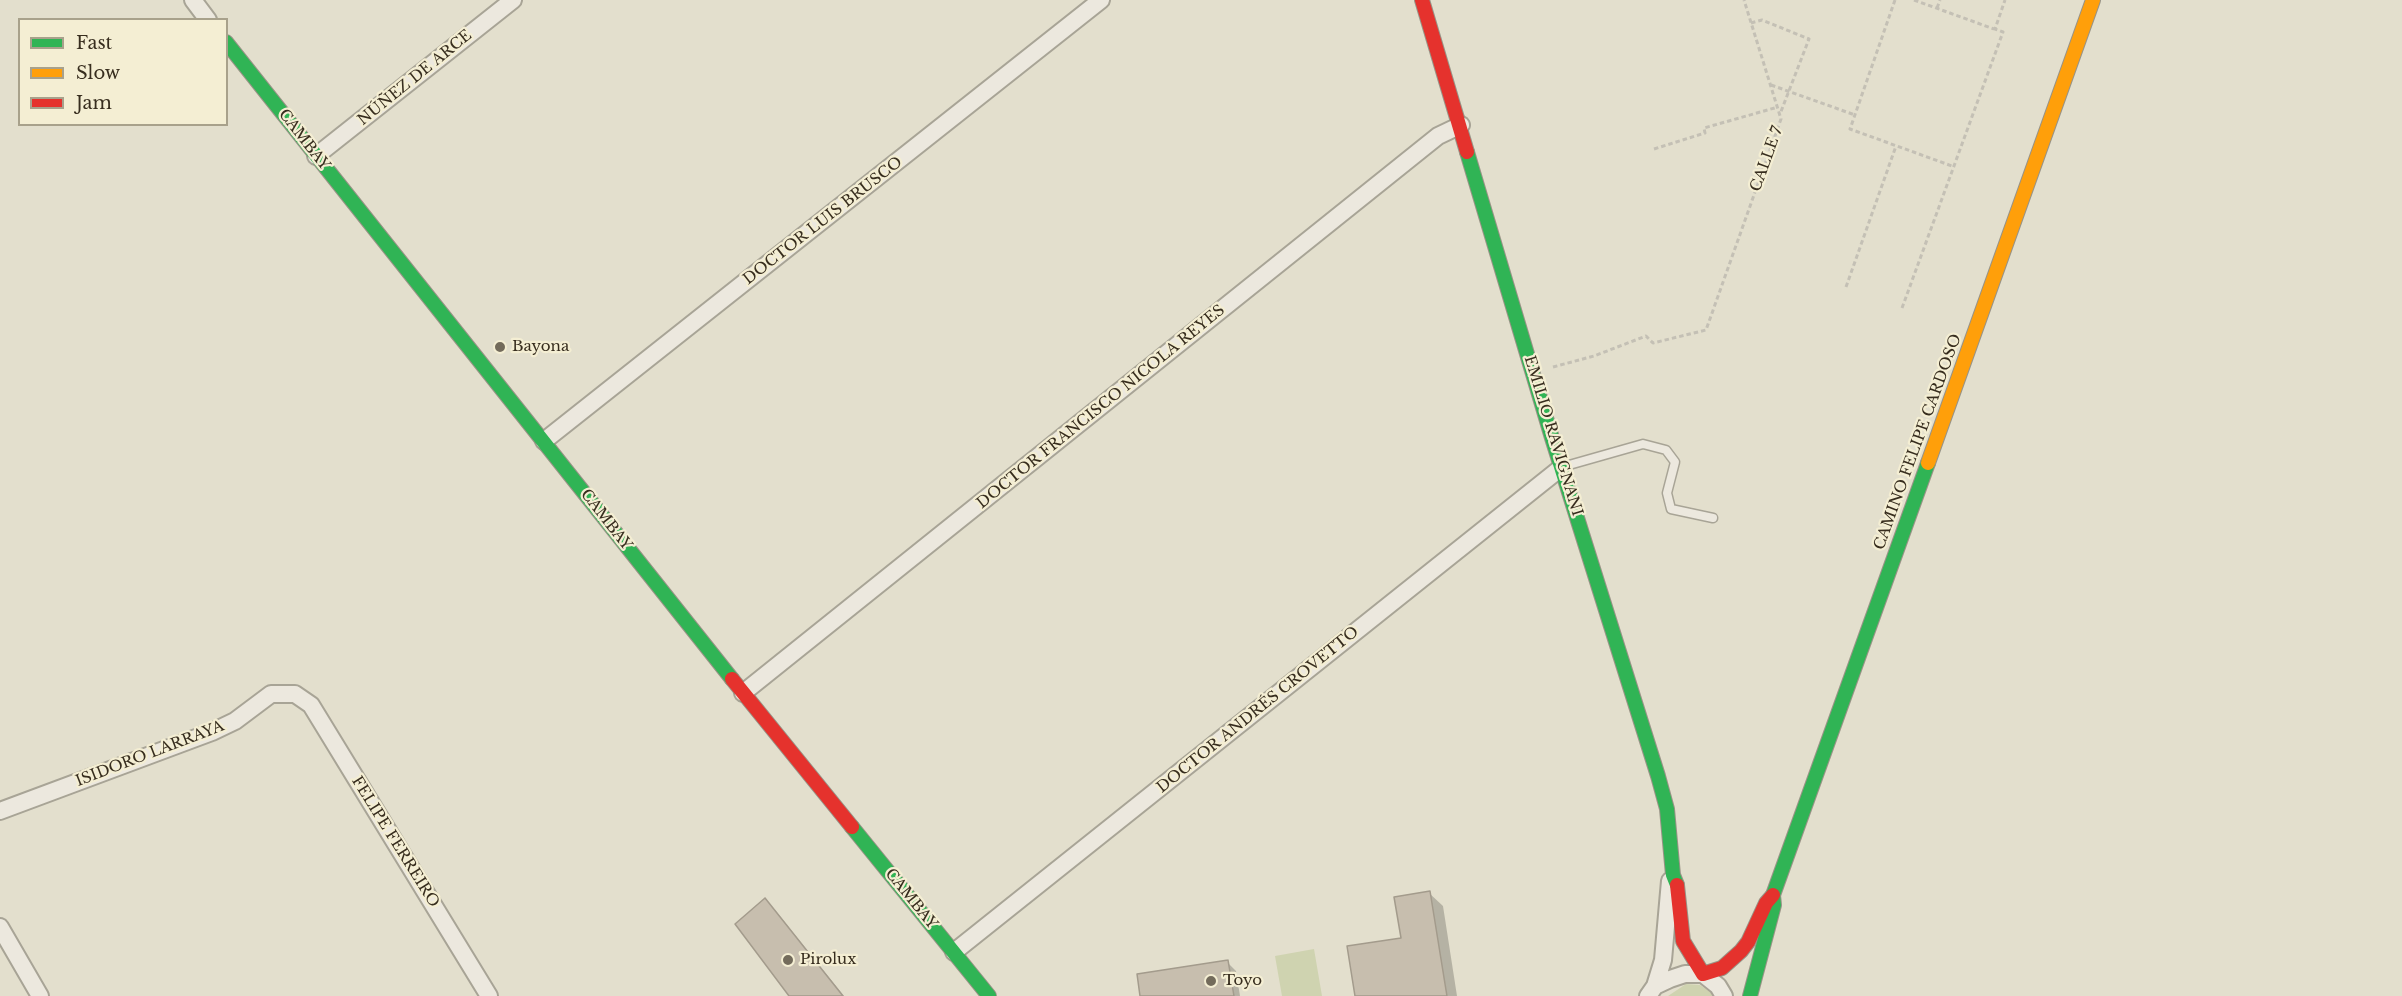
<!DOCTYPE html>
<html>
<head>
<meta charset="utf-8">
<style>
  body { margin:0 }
  #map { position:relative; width:2402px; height:996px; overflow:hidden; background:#e3dfcd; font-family:"Libre Baskerville",serif }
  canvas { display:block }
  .legend { position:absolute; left:18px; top:18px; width:210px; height:108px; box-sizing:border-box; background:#f4eed3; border:2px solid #a8a18b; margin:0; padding:8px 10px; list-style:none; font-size:18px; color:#372d1e }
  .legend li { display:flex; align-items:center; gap:12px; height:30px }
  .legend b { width:30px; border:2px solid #a8a18b }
</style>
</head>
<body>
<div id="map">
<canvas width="2402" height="996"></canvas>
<ul class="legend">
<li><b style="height:8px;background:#30b455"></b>Fast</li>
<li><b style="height:8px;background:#ff9f0a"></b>Slow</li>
<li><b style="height:8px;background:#e5322d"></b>Jam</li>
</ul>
</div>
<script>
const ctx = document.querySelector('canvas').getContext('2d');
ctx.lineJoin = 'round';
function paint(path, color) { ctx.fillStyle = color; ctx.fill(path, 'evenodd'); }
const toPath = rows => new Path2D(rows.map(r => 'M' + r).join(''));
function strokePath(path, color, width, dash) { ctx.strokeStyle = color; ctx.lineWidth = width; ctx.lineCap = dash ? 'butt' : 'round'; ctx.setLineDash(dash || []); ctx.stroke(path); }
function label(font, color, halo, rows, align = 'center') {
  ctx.font = font + ' "Libre Baskerville",serif'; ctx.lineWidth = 4.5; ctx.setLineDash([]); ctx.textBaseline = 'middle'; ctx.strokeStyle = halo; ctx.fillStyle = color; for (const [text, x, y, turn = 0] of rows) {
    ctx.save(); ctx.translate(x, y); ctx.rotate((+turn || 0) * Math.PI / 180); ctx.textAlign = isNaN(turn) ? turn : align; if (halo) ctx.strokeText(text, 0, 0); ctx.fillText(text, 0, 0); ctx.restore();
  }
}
const green = toPath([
  [1314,949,1322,996,1282,996,1275,956],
  [1686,984,1700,985,1716,996,1668,996]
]);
const shadow = toPath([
  [1429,893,1443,906,1457,996,1357,996,1402,939],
  [775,910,844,996,790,996],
  [1227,962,1236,971,1240,996,1141,996]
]);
const building = toPath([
  [1430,891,1447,996,1355,996,1347,946,1401,938,1394,897,1430,891],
  [765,898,843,996,789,996,735,924,765,898],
  [1228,960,1234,996,1140,996,1137,974,1228,960]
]);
const path = toPath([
  [1895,0,1850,129,1952,166],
  [1914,0,1994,29],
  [1937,8,1940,0],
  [1751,23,1762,20,1809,39,1780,114],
  [1771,85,1855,115],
  [1654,149,1705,133,1704,128,1778,107],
  [1846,287,1896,146],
  [1902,308,2003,32,1995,29,2005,0],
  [1553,367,1594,356,1646,336,1653,343,1706,330,1781,119,1744,0]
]);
const lane = toPath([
  [1562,467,1643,444,1666,450,1675,462,1667,493,1671,509,1713,518]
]);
const street = toPath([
  [193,0,208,20],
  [316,156,513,0],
  [544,441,1101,0],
  [743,693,1438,136,1461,125],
  [0,811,212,732,235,721,271,694,295,694,311,705,489,996],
  [0,927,40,996],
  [954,952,1562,467],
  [1655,986,1663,960,1670,881],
  [1648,996,1655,986,1670,979,1685,974,1703,974,1718,986,1724,996]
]);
const fast = toPath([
  [226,42,732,679],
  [1467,152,1552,438,1658,776,1667,809,1673,875,1677,885],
  [852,827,989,996],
  [1750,996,1774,905,1773,895,1928,463]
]);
const slow = toPath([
  [1928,463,2093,0]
]);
const jam = toPath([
  [1422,0,1467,152],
  [732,679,852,827],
  [1677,885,1683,941,1703,974,1722,968,1741,951,1748,942,1766,903,1773,895]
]);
const markers = [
  [500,347,6,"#736b5b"],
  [788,960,6,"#736b5b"],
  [1211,981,6,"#736b5b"]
];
const streetNames = [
  ["NÚÑEZ DE ARCE",415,78,-39],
  ["CAMBAY",304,140,52],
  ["CALLE 7",1767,159,-70],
  ["DOCTOR LUIS BRUSCO",823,221,-38],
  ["DOCTOR FRANCISCO NICOLA REYES",1101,407,-39],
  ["EMILIO RAVIGNANI",1553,436,73],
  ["CAMINO FELIPE CARDOSO",1918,442,-70],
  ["CAMBAY",606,520,52],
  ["DOCTOR ANDRÉS CROVETTO",1258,710,-39],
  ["ISIDORO LARRAYA",150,754,-21],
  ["FELIPE FERREIRO",395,842,58],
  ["CAMBAY",911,899,51]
];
const poiNames = [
  ["Bayona",512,347],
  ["Pirolux",800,960],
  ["Toyo",1223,981]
];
paint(green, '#cfd3b0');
paint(shadow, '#0003');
paint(building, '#c7beae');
strokePath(building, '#a39b8c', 1.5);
strokePath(lane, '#a8a496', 11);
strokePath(street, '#a8a496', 20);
strokePath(fast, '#989386', 16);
strokePath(slow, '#989386', 16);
strokePath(jam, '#989386', 16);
strokePath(path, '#c4c0b5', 3, [4.5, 3]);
strokePath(lane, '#ece8de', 8);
strokePath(street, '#ece8de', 16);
strokePath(fast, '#30b455', 14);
strokePath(slow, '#ff9f0a', 14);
strokePath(jam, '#e5322d', 14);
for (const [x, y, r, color] of markers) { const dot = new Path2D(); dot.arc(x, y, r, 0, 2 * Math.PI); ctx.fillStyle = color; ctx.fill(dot); strokePath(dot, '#f4eed3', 2); }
label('15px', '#372d1e', '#f4eed3', streetNames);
label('15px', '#372d1e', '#f4eed3', poiNames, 'left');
</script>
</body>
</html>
